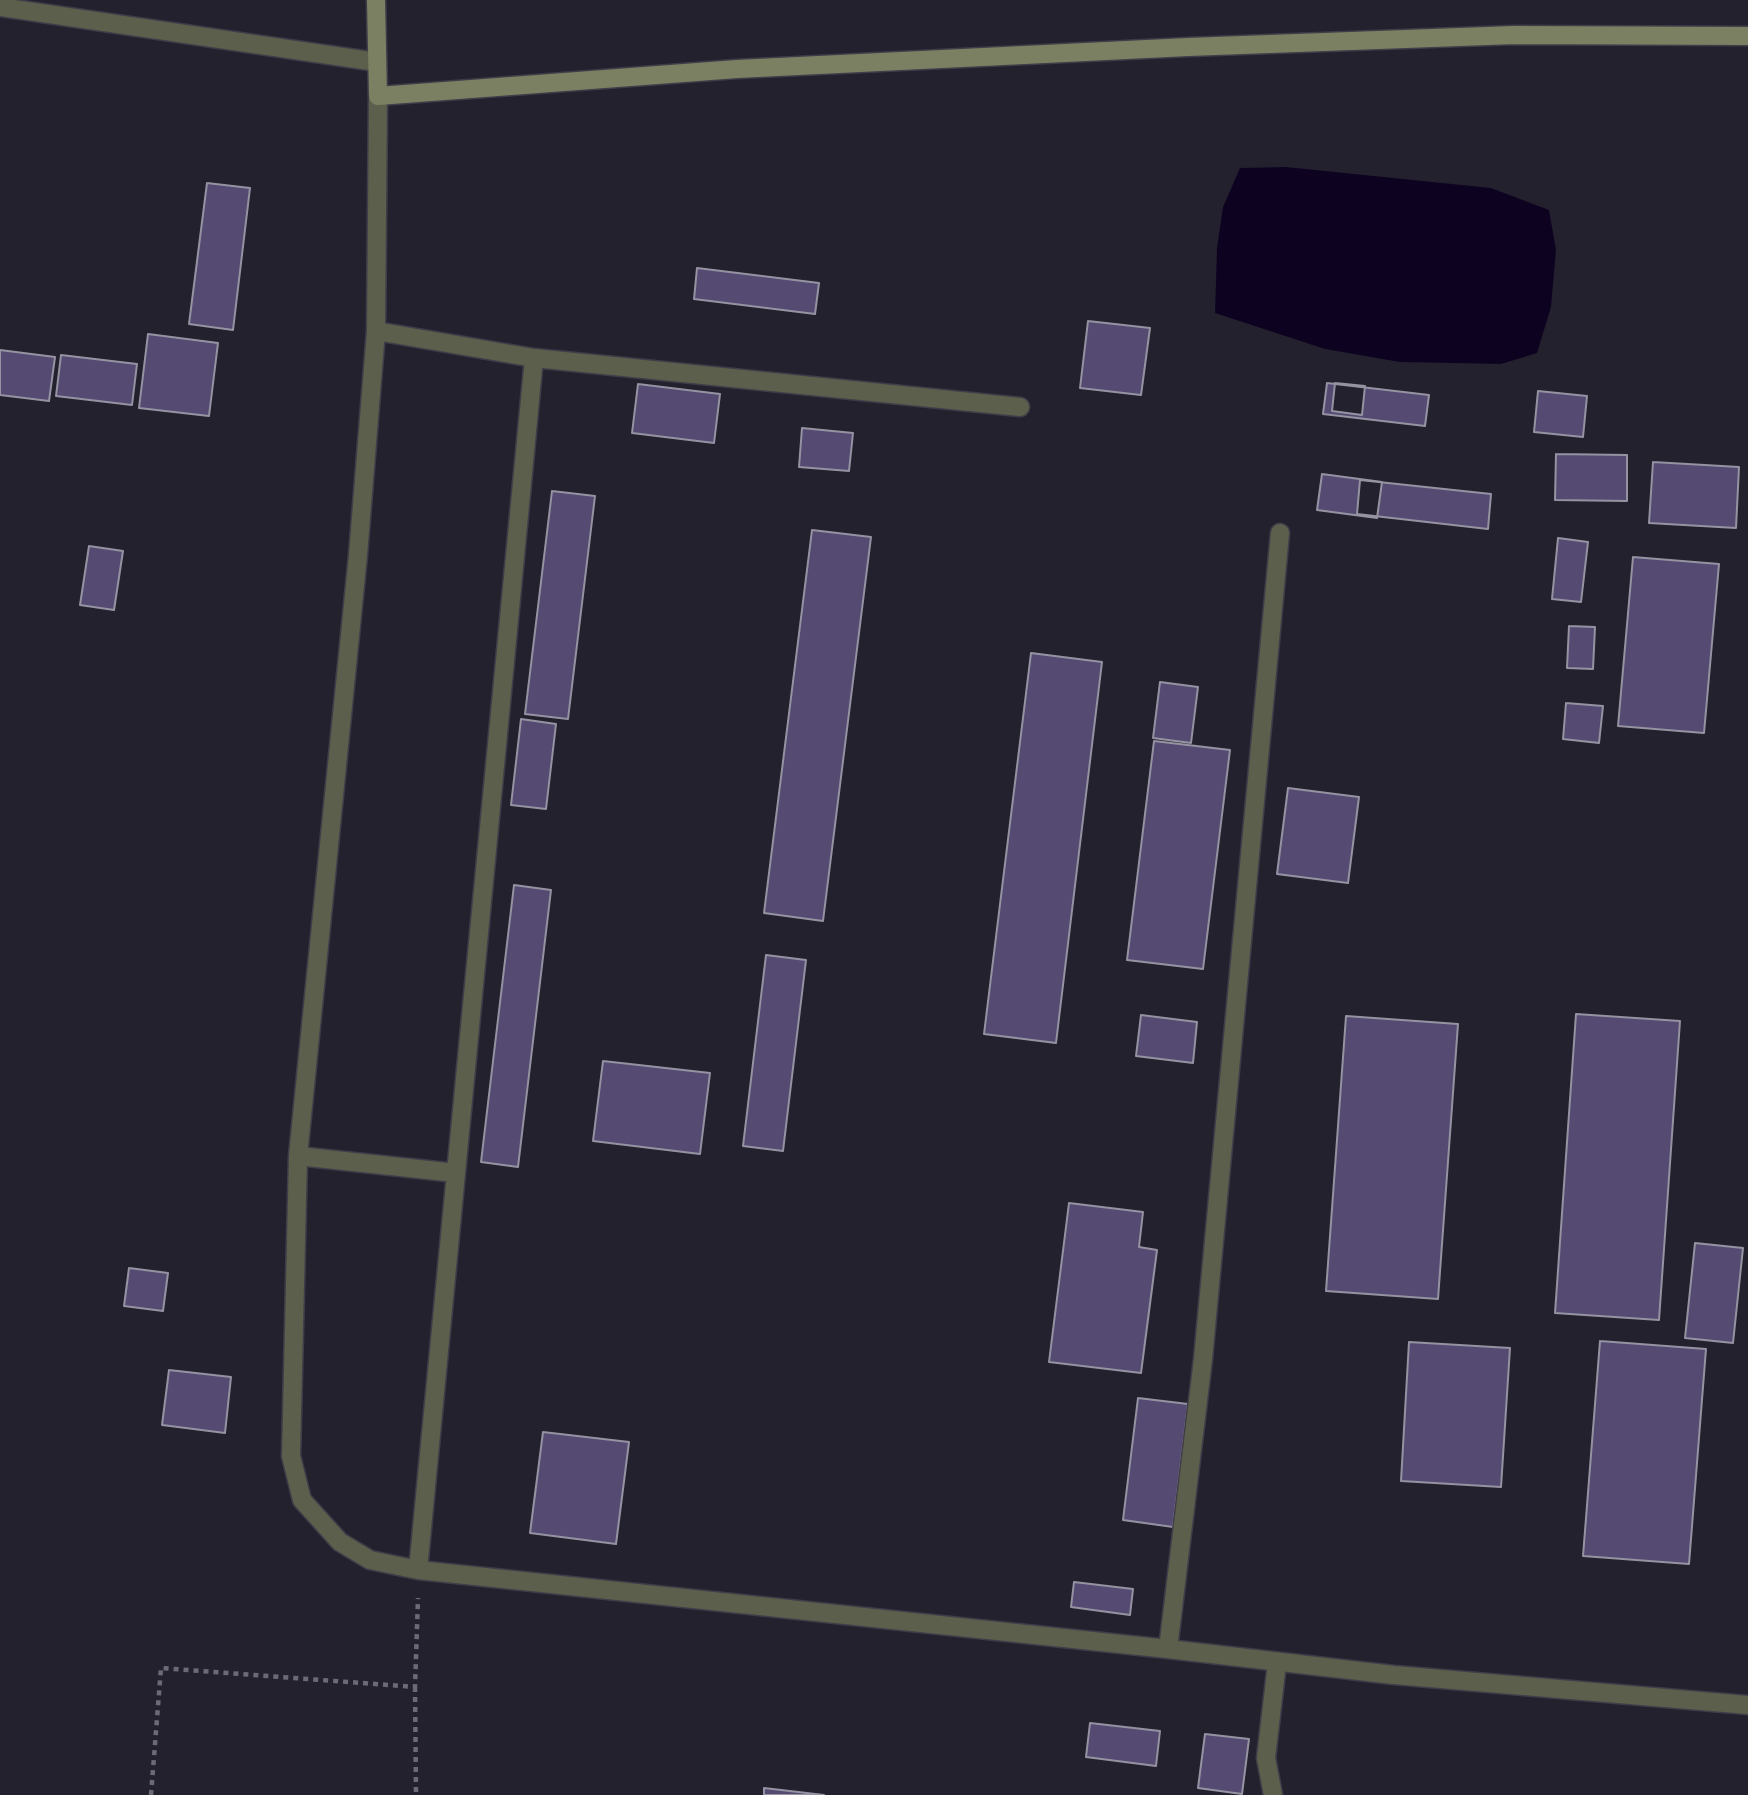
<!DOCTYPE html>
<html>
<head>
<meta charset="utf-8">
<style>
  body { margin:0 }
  canvas { display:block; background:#24212e }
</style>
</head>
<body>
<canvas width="1748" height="1795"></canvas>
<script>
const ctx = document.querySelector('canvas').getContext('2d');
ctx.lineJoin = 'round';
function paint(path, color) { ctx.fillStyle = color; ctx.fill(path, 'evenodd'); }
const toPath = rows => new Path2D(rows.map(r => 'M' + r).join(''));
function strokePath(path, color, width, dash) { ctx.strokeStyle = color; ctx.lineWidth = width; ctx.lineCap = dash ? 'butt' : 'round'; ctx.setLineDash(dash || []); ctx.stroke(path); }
const water = toPath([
  [1286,167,1491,188,1549,210,1556,250,1551,307,1537,353,1501,364,1400,362,1325,349,1215,313,1217,248,1223,207,1240,168]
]);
const building = toPath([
  [207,183,250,188,233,330,189,324,207,183],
  [697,268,819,283,815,314,694,299,697,268],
  [1088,321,1150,328,1141,395,1080,388,1088,321],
  [148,334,218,343,209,416,139,408,148,334],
  [0,350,55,357,49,401,0,395,0,350],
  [61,355,137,364,132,405,56,396,61,355],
  [1327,383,1429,395,1425,426,1323,414,1327,383],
  [1335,383,1365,386,1362,415,1332,411,1335,383],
  [638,384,720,394,714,443,632,433,638,384],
  [1538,391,1587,396,1583,437,1534,432,1538,391],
  [802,428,853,433,849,471,799,467,802,428],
  [1556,454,1627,455,1627,501,1555,500,1556,454],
  [1653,462,1739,467,1736,528,1649,523,1653,462],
  [1322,474,1382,482,1377,518,1317,510,1322,474],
  [1360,480,1491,494,1488,529,1357,514,1360,480],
  [552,491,595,496,568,719,525,714,552,491],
  [812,530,871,537,823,921,764,913,812,530],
  [1558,538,1588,542,1581,602,1552,599,1558,538],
  [89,546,123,551,114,610,80,605,89,546],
  [1633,557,1719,564,1704,733,1618,726,1633,557],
  [1569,626,1595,627,1593,669,1567,668,1569,626],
  [1031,653,1102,662,1056,1043,984,1034,1031,653],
  [1160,682,1198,687,1191,743,1153,738,1160,682],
  [1566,703,1603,706,1599,743,1563,739,1566,703],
  [521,719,556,724,546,809,511,805,521,719],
  [1154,741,1230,750,1203,969,1127,960,1154,741],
  [1288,788,1359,797,1348,883,1277,874,1288,788],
  [514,885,551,890,518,1167,481,1162,514,885],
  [766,955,806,960,783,1151,743,1146,766,955],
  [1576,1014,1680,1021,1659,1320,1555,1313,1576,1014],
  [1141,1015,1197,1022,1193,1063,1136,1056,1141,1015],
  [1346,1016,1458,1024,1438,1299,1326,1291,1346,1016],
  [603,1061,710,1073,700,1154,593,1141,603,1061],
  [1069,1203,1143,1212,1139,1247,1157,1250,1141,1373,1049,1362,1069,1203],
  [1695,1243,1743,1248,1733,1343,1685,1338,1695,1243],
  [129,1268,168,1273,163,1311,124,1306,129,1268],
  [1600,1341,1706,1349,1689,1564,1583,1556,1600,1341],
  [1409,1342,1510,1348,1501,1487,1401,1481,1409,1342],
  [169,1370,231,1377,225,1433,162,1425,169,1370],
  [1138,1398,1188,1404,1173,1527,1123,1520,1138,1398],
  [543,1432,629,1442,616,1544,530,1533,543,1432],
  [1074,1582,1133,1589,1130,1615,1071,1607,1074,1582],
  [1090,1723,1160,1731,1156,1766,1086,1757,1090,1723],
  [1205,1734,1249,1739,1242,1794,1198,1788,1205,1734],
  [764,1788,824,1795,764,1795,764,1788]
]);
const path = toPath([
  [415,1687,416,1795],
  [151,1795,161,1668,415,1687,418,1598]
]);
const service = toPath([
  [0,7,377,62],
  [378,96,376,331,358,555,298,1156,291,1456,302,1500,340,1542,370,1560,418,1570,1168,1649,1203,1359,1280,533],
  [534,358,1020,407],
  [298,1156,456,1173,534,358,376,331],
  [418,1570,456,1173]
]);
const minor = toPath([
  [1168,1649,1394,1675,1748,1705],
  [1273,1795,1266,1758,1277,1663]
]);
const secondary = toPath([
  [376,0,378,96,737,69,1188,47,1514,35,1748,36]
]);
paint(water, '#0d0321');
paint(building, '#554b72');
strokePath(building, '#9592a2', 2);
strokePath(service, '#403d49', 21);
strokePath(minor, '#403d49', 21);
strokePath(secondary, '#403d49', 21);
strokePath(path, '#6c6a75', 4.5, [5, 5]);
strokePath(service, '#5c5f4c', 18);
strokePath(minor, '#5c5f4c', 18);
strokePath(secondary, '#7c8062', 18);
</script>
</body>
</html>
